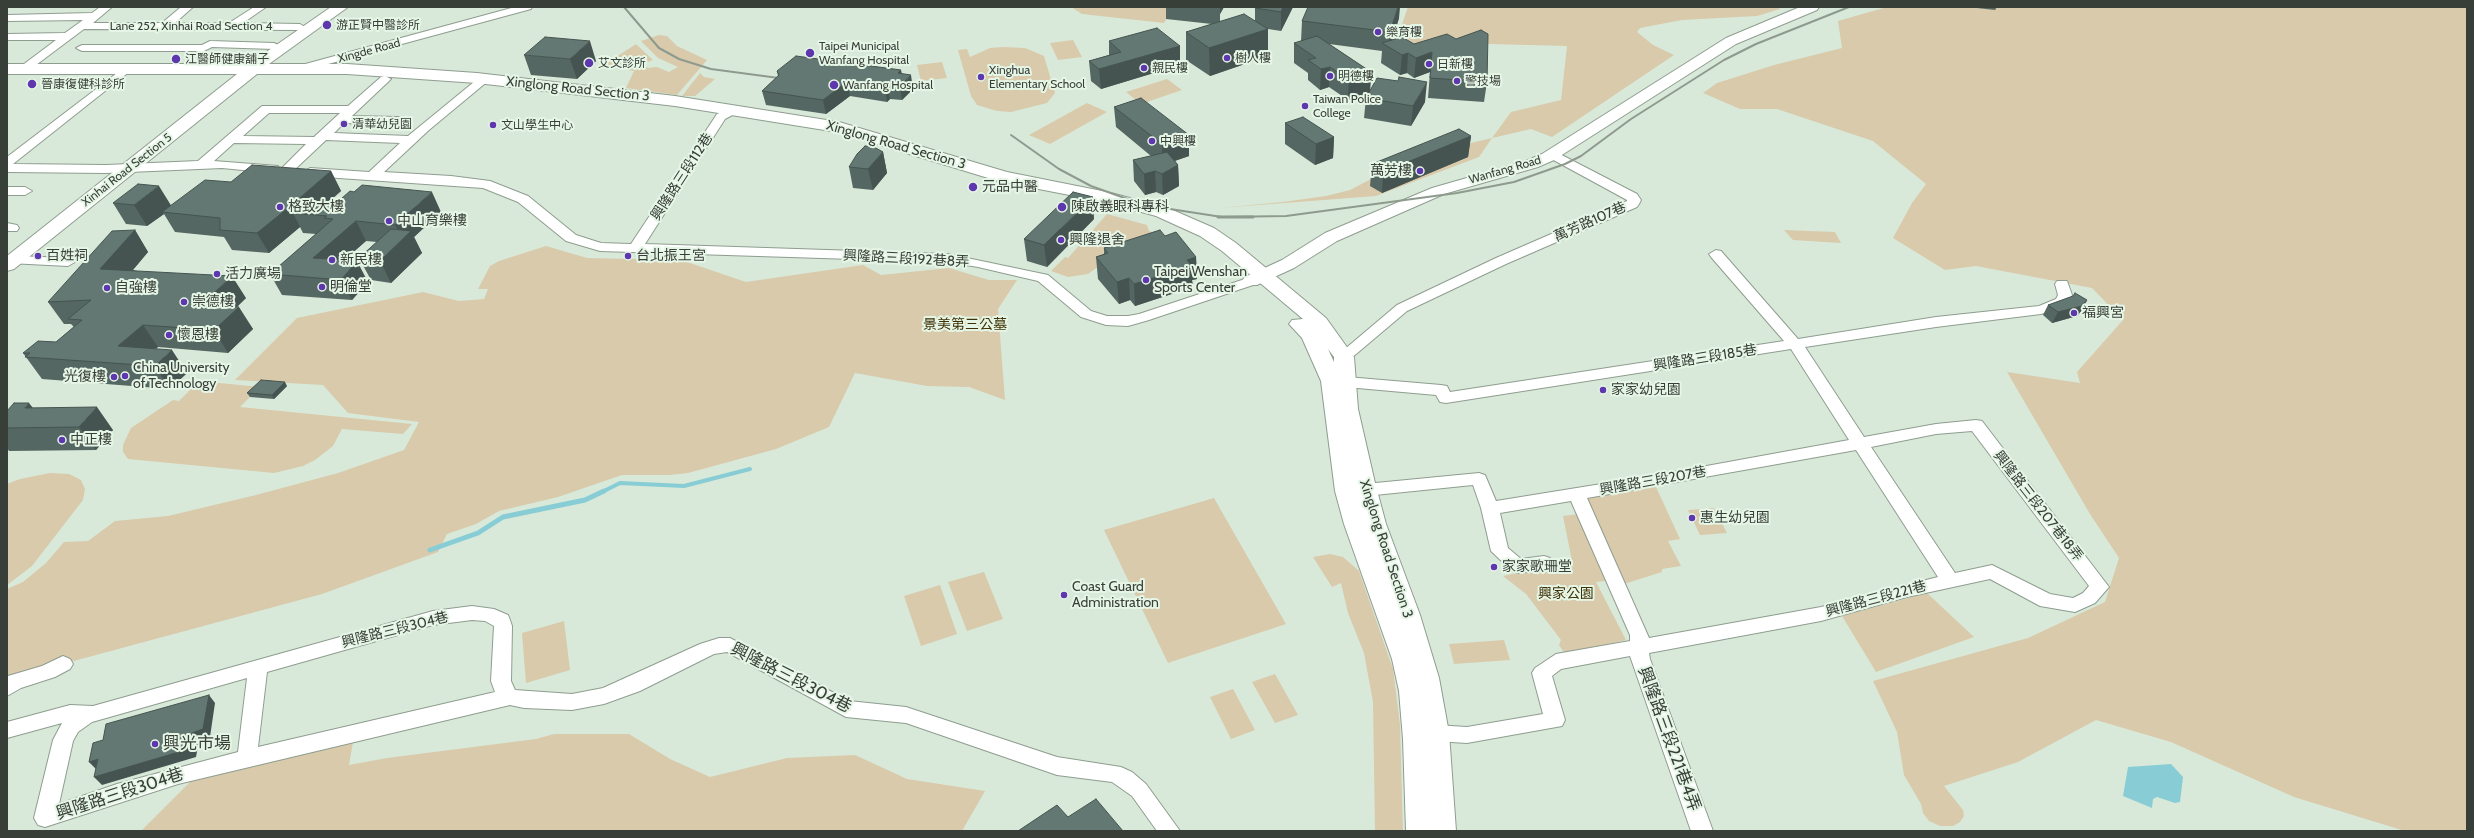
<!DOCTYPE html>
<html>
<head>
<meta charset="utf-8">
<style>
  body { margin:0 }
  #map { position:relative; width:2474px; height:838px; overflow:hidden; background:#d9e9d9; font-family:Cabin,sans-serif }
  canvas { display:block }
  .frame { position:absolute; inset:0; border:8px solid #383e38; pointer-events:none }
</style>
</head>
<body>
<div id="map">
<canvas width="2474" height="838"></canvas>
<div class="frame"></div>
</div>
<script>
const ctx = document.querySelector('canvas').getContext('2d');
ctx.lineJoin = 'round';
function paint(path, color) { ctx.fillStyle = color; ctx.fill(path, 'evenodd'); }
const toPath = rows => new Path2D(rows.map(r => 'M' + r).join(''));
function strokePath(path, color, width, dash) { ctx.strokeStyle = color; ctx.lineWidth = width; ctx.lineCap = dash ? 'butt' : 'round'; ctx.setLineDash(dash || []); ctx.stroke(path); }
function label(font, color, halo, rows, align = 'center') {
  ctx.font = font + ' Cabin,"Noto Sans TC",sans-serif'; ctx.lineWidth = 4; ctx.setLineDash([]); ctx.textBaseline = 'middle'; ctx.strokeStyle = halo; ctx.fillStyle = color; for (const [text, x, y, turn = 0] of rows) {
    ctx.save(); ctx.translate(x, y); ctx.rotate((+turn || 0) * Math.PI / 180); ctx.textAlign = isNaN(turn) ? turn : align; if (halo) ctx.strokeText(text, 0, 0); ctx.fillText(text, 0, 0); ctx.restore();
  }
}
const green = toPath([
  [1071,7,1173,7,1164,23,1082,14],
  [1408,7,1778,7,1780,9,1757,16,1682,20,1640,28,1637,32,1653,45,1674,55,1552,137,1531,129,1492,138,1479,157,1376,196,1219,208,1283,202,1326,196,1350,190,1446,140,1467,144,1492,138,1511,112,1561,100,1567,46,1490,44,1393,50],
  [1887,7,2467,7,2467,831,2405,831,2294,797,2171,742,2096,720,2018,762,1944,786,1963,810,1964,816,1960,822,1953,826,1940,826,1929,821,1923,813,1921,804,1904,775,1897,732,1873,681,2028,638,2105,602,2119,558,2090,514,2007,372,2080,383,2077,372,2123,320,2092,288,1976,266,1945,270,1893,238,1912,203,1926,184,1873,141,1777,109,1740,109,1703,93,1717,83,1774,65,1842,48,1838,21],
  [659,35,667,36,677,46,707,60,677,95,626,88,634,71,604,65,636,44,653,60,642,64,648,68,657,67,669,72,678,67,658,58,641,41],
  [1073,40,1082,57,1058,60,1050,43],
  [1003,47,1025,48,1044,56,1055,93,1047,103,1011,112,997,111,977,105,971,96,958,50,967,49,970,57,990,48],
  [942,62,947,78,921,81,917,65],
  [700,73,704,77,715,79,695,96,682,96],
  [1167,79,1182,90,1141,104,1126,92],
  [1087,103,1107,112,1050,144,1029,135],
  [1107,214,1147,225,1149,231,1177,243,1168,246,1141,236,1088,274,1068,277,1051,271,1065,257,1068,258],
  [1784,230,1835,232,1841,243,1793,240],
  [546,246,587,258,681,260,746,282,863,265,881,275,949,268,989,280,1017,280,998,309,1005,400,969,387,927,386,855,373,829,427,776,449,688,473,670,475,622,475,558,497,499,511,476,524,447,534,438,552,322,594,7,679,7,589,23,582,46,563,64,542,88,541,115,521,168,516,256,495,338,473,404,450,419,422,348,413,323,385,235,380,297,318,423,292,459,301,484,299,488,289,478,289,490,266,499,261],
  [199,381,260,387,240,407,412,424,403,434,342,429,333,446,315,460,303,466,274,473,128,459,123,452,123,445,131,428,173,400,179,401],
  [50,473,69,474,81,480,85,489,83,500,32,566,7,585,7,484,20,479],
  [1656,487,1680,539,1668,541,1681,566,1662,569,1662,572,1624,584,1584,499],
  [1214,498,1286,624,1168,663,1104,530],
  [1714,508,1727,533,1700,535,1688,510],
  [1580,514,1603,561,1605,581,1596,582,1626,640,1565,654,1559,645,1561,640,1526,594,1503,576,1572,561,1563,516],
  [1330,554,1343,557,1359,571,1393,669,1400,725,1403,831,1375,831,1373,702,1364,653,1348,613,1341,583,1332,587,1313,557],
  [984,572,1003,619,967,631,948,582],
  [940,585,957,634,921,646,904,596],
  [1927,593,1974,637,1876,672,1842,616],
  [564,621,570,670,526,683,522,633],
  [1504,640,1510,660,1454,664,1449,644],
  [1275,674,1298,715,1275,723,1252,682],
  [1233,689,1255,730,1231,739,1210,697],
  [554,734,629,734,670,759,710,777,787,758,855,755,907,779,985,791,962,831,141,831,191,781,353,742,349,765,387,758,536,739]
]);
const water = toPath([
  [2171,764,2183,777,2180,802,2175,803,2157,797,2153,799,2152,808,2123,796,2128,767]
]);
const streamFar1 = toPath([
  [602,492,620,483,684,486,750,469]
]);
const stream = toPath([
  [430,550,478,533,503,517,585,500,604,491]
]);
const minor = toPath([
  [100,7,112,7,93,23,162,23,181,7,193,7,175,23,229,23,254,7,266,7,243,23,300,24,305,27,300,30,84,29,28,71,20,71,20,67,56,40,7,40,7,34,65,33,83,20,7,21,7,15,92,13,100,7],
  [515,7,532,7,531,9,306,70,298,70,296,68,298,66,515,7],
  [210,41,274,43,280,46,274,49,212,47,204,51,82,51,76,48,82,45,202,45,210,41],
  [125,67,131,70,129,72,13,164,106,165,198,161,262,106,348,106,381,77,385,76,391,79,389,81,352,116,398,117,402,118,404,121,402,124,344,123,334,133,408,136,480,77,484,76,490,79,488,81,429,130,384,172,451,176,490,181,528,196,576,235,601,243,631,244,717,114,734,107,740,111,725,119,645,244,948,254,1048,275,1091,311,1107,316,1128,316,1139,314,1251,277,1258,281,1256,284,1149,320,1128,326,1106,325,1081,317,1038,281,978,267,948,262,600,251,566,241,518,202,483,188,310,176,304,172,310,168,369,172,400,143,326,140,291,173,286,174,280,170,306,144,234,143,214,161,278,166,279,169,273,173,222,168,106,173,7,172,7,157,125,67],
  [269,113,340,113,314,137,243,136,269,113],
  [1552,150,1637,194,1641,200,1639,204,1637,207,1506,264,1407,311,1349,360,1339,360,1336,357,1339,354,1397,305,1496,258,1627,201,1627,200,1548,157,1546,154,1552,150],
  [7,187,25,187,32,191,25,195,7,195,7,187],
  [7,223,17,225,19,228,17,231,7,231,7,223],
  [1716,250,1721,251,1798,339,1936,317,2039,306,2056,299,2058,295,2055,284,2057,281,2067,281,2072,295,2067,305,2041,314,1936,327,1805,347,1864,437,1936,424,1976,420,1982,421,2109,587,2095,603,2075,612,2040,606,1990,579,1907,597,1821,621,1649,653,1650,659,1713,831,1691,831,1630,656,1561,669,1552,676,1565,720,1562,726,1467,743,1435,741,1428,739,1425,733,1428,727,1435,725,1467,727,1543,714,1532,673,1535,668,1556,654,1630,641,1630,635,1571,501,1500,513,1508,548,1521,559,1544,556,1550,558,1553,563,1550,568,1544,570,1518,573,1512,571,1491,551,1481,508,1473,485,1355,497,1349,495,1347,491,1349,487,1355,485,1479,473,1485,475,1496,501,1657,475,1849,440,1791,349,1446,403,1440,402,1436,395,1335,386,1330,385,1327,381,1330,377,1335,376,1441,385,1447,386,1450,392,1784,341,1711,257,1709,254,1716,250],
  [1972,431,2089,586,2083,593,2073,598,2050,594,1992,565,1955,573,1871,447,1936,434,1972,431],
  [1856,450,1938,577,1821,607,1649,638,1587,498,1856,450],
  [14,256,68,258,75,262,68,266,9,263,7,260,14,256],
  [472,606,494,609,508,615,510,620,512,626,511,681,515,690,572,694,603,688,700,644,719,638,730,638,849,701,906,707,1057,757,1121,767,1132,772,1146,784,1180,831,1157,831,1132,796,1112,782,1057,775,906,723,846,717,727,652,714,654,640,691,604,704,572,710,524,708,510,705,178,784,45,827,38,825,34,818,53,740,62,723,7,738,7,722,70,705,93,706,433,611,472,606],
  [472,620,485,621,494,626,491,681,495,692,258,747,267,672,433,625,472,620],
  [247,678,238,752,117,784,59,804,73,741,78,732,92,722,247,678],
  [63,656,70,659,73,664,70,669,55,677,21,688,7,696,8,676,42,666,63,656]
]);
const tertiary = toPath([
  [1800,7,1819,7,1817,10,1736,44,1554,160,1538,167,1444,194,1337,241,1294,268,1257,285,1245,285,1242,281,1245,277,1282,260,1325,233,1432,188,1526,161,1542,154,1726,38,1800,7]
]);
const secondary = toPath([
  [331,7,348,7,269,64,347,64,477,73,675,96,839,122,1007,172,1107,192,1168,208,1214,228,1236,243,1326,318,1354,357,1358,409,1375,483,1386,524,1420,615,1439,678,1449,733,1456,831,1406,831,1403,739,1399,691,1392,659,1344,524,1335,491,1321,381,1302,338,1289,324,1292,320,1303,319,1222,251,1200,236,1156,216,1105,202,998,181,837,132,675,106,477,83,347,74,257,74,14,269,7,271,7,256,237,74,7,74,7,64,249,64,331,7],
  [1328,349,1334,357,1334,362,1328,349]
]);
const railFar1 = toPath([
  [624,7,659,48,679,59,711,69,786,79],
  [1011,135,1059,169,1091,186,1144,205,1222,217,1286,216,1457,193,1514,182,1565,164,1581,156,1631,119,1724,60,1756,44,1849,7]
]);
const rail = toPath([
  [1218,217,1253,217]
]);
const wall = toPath([
  [1166,7,1224,7,1220,14,1220,21,1255,20,1255,8,1256,7,1293,7,1281,31,1268,29,1268,56,1210,76,1186,60,1186,32,1212,24,1166,19],
  [1977,7,1997,7,1995,10,1977,8],
  [1399,18,1392,40,1414,44,1487,82,1484,102,1428,98,1430,72,1414,78,1407,73,1400,75,1381,63,1382,51,1329,44,1371,72,1370,91,1425,102,1411,126,1364,118,1366,98,1368,93,1348,100,1329,87,1320,90,1308,80,1308,73,1294,63,1294,43,1302,41,1301,41,1302,21],
  [1109,41,1180,46,1180,65,1101,89,1091,81,1089,61,1109,55],
  [524,55,596,61,577,79,531,75],
  [777,71,902,74,913,89,902,100,890,99,887,102,850,96,826,114,766,105,762,91,778,76],
  [1114,107,1189,135,1189,156,1175,161,1178,165,1179,186,1163,195,1156,192,1145,195,1134,181,1133,160,1151,156,1116,127],
  [1285,123,1334,137,1333,158,1315,165,1285,144],
  [1471,136,1468,157,1382,193,1370,186,1372,164],
  [883,152,887,173,873,190,853,188,849,167],
  [331,171,341,191,325,205,441,212,414,237,422,253,391,283,371,280,359,258,377,242,366,241,344,260,368,282,352,300,282,295,270,274,316,234,303,233,300,227,269,253,232,250,224,237,175,232,164,214,147,226,126,224,113,203,171,206,231,182],
  [1094,219,1047,267,1027,261,1024,239],
  [135,230,148,252,133,270,246,298,237,307,253,329,228,353,158,347,155,349,187,373,170,389,42,379,23,353,56,342,74,327,71,324,64,324,48,302],
  [1165,236,1196,257,1197,279,1192,280,1193,287,1135,306,1130,300,1119,304,1098,279,1096,257,1104,254,1104,248],
  [2087,300,2082,310,2077,316,2052,323,2043,315,2048,305],
  [287,386,274,399,250,397,247,393],
  [33,408,113,430,96,450,9,451,7,448,7,411]
]);
const shadedWall = toPath([
  [1220,7,1224,7,1220,14],
  [1283,7,1293,7,1281,31,1281,12],
  [1398,7,1400,7,1399,18,1390,48,1389,47,1390,32],
  [1268,29,1268,56,1210,76,1209,48],
  [590,41,596,61,577,79,570,59],
  [1180,46,1180,65,1101,89,1099,69],
  [1432,52,1430,72,1414,78,1416,58],
  [1408,53,1407,73,1400,75,1402,55],
  [1330,67,1329,87,1320,90,1321,69],
  [901,70,904,83,911,75,913,89,902,100,900,86,898,73],
  [1371,72,1370,93,1348,100,1349,80],
  [847,82,850,96,826,114,823,100],
  [1427,82,1425,102,1411,126,1413,106],
  [887,85,890,99,887,102,885,88],
  [1189,135,1189,156,1162,165,1162,144],
  [1471,136,1468,157,1382,193,1383,172],
  [1334,137,1333,158,1315,165,1316,144],
  [883,152,887,173,873,190,868,169],
  [1178,165,1179,186,1163,195,1162,174],
  [331,171,341,191,314,215,294,203],
  [1155,171,1156,192,1145,195,1144,174],
  [159,186,172,207,162,212,164,214,147,226,134,205],
  [432,192,441,212,414,237,422,253,391,283,380,261,403,239,395,225],
  [1093,197,1094,219,1047,267,1044,245],
  [293,204,293,213,300,227,269,253,257,233],
  [356,221,366,241,324,278,313,258],
  [135,230,148,252,115,291,100,269],
  [1196,257,1197,279,1192,280,1193,287,1135,306,1134,284,1187,260],
  [357,261,368,282,352,300,341,280],
  [232,276,246,298,216,326,202,304],
  [1129,278,1130,300,1119,304,1117,282],
  [2087,300,2082,310,2077,316,2052,323,2058,312],
  [239,307,253,329,228,353,214,330],
  [143,325,158,347,137,365,118,346],
  [172,350,187,373,170,389,155,366],
  [285,382,287,386,274,399,272,395],
  [29,403,47,426,25,408],
  [97,407,113,430,96,450,79,427],
  [209,695,215,703,210,737,199,741,196,757,102,785,94,777,192,733],
  [98,759,96,769,89,762]
]);
const building = toPath([
  [1256,7,1283,7,1281,12,1255,8,1256,7],
  [1308,7,1398,7,1390,32,1302,21,1308,7],
  [1244,14,1268,29,1209,48,1186,32,1244,14],
  [1157,28,1180,46,1099,69,1089,61,1121,52,1109,41,1157,28],
  [1481,30,1488,34,1487,82,1430,78,1432,52,1416,58,1408,53,1402,55,1382,43,1402,37,1414,44,1447,34,1456,39,1481,30],
  [1317,36,1371,72,1349,80,1330,67,1321,69,1308,60,1316,58,1294,43,1317,36],
  [545,37,590,41,570,59,524,55,545,37],
  [796,56,901,70,898,73,911,75,900,86,887,85,885,88,847,82,823,100,762,91,779,75,777,71,796,56],
  [1399,77,1427,82,1413,106,1366,98,1377,78,1398,81,1399,77],
  [1141,98,1189,135,1162,144,1114,107,1141,98],
  [1303,117,1334,137,1316,144,1285,123,1303,117],
  [1459,129,1471,136,1383,172,1372,164,1459,129],
  [865,146,874,147,883,152,868,169,849,167,857,154,865,146],
  [1167,152,1178,165,1162,174,1155,171,1144,174,1133,160,1167,152],
  [252,165,331,171,294,203,333,206,350,191,354,192,362,185,432,192,395,225,356,221,313,258,357,261,341,280,270,274,333,219,324,218,327,216,293,213,293,204,257,233,220,230,220,218,162,212,205,180,231,182,252,165],
  [138,184,159,186,134,205,113,203,138,184],
  [1073,192,1093,197,1044,245,1024,239,1073,192],
  [391,229,411,231,380,261,359,258,391,229],
  [135,230,100,269,232,276,202,304,239,307,214,330,143,325,118,346,172,350,155,366,25,357,30,353,23,353,38,341,56,342,82,320,68,319,91,300,48,302,112,231,135,230],
  [1160,230,1165,236,1176,232,1196,257,1187,260,1192,266,1134,284,1129,278,1117,282,1096,257,1108,253,1104,248,1160,230],
  [2075,293,2087,300,2082,306,2058,312,2048,305,2073,296,2075,293],
  [261,380,285,382,272,395,247,393,261,380],
  [14,403,29,403,25,408,97,407,79,427,7,428,7,411,14,403],
  [209,695,203,729,192,733,189,749,94,777,98,759,89,762,93,743,103,740,106,724,209,695],
  [1096,799,1123,831,1018,831,1057,805,1068,817,1096,799]
]);
const markers = [
  [327,25,5,"#5e37af"],
  [1378,32,4,"#5e37af"],
  [810,53,5,"#5e37af"],
  [1227,58,4,"#5e37af"],
  [176,59,5,"#5e37af"],
  [589,63,5,"#5e37af"],
  [1429,64,4,"#5e37af"],
  [1144,68,4,"#5e37af"],
  [1330,76,4,"#5e37af"],
  [981,77,4,"#5e37af"],
  [1457,81,4,"#5e37af"],
  [32,84,5,"#5e37af"],
  [834,85,5,"#5e37af"],
  [1305,106,4,"#5e37af"],
  [344,124,4,"#5e37af"],
  [493,125,4,"#5e37af"],
  [1152,141,4,"#5e37af"],
  [1420,171,4,"#5e37af"],
  [973,187,5,"#5e37af"],
  [280,207,4,"#5e37af"],
  [1062,207,5,"#5e37af"],
  [389,221,4,"#5e37af"],
  [1061,240,4,"#5e37af"],
  [38,256,4,"#5e37af"],
  [628,256,4,"#5e37af"],
  [332,260,4,"#5e37af"],
  [217,274,4,"#5e37af"],
  [1146,280,4,"#5e37af"],
  [322,287,4,"#5e37af"],
  [107,288,4,"#5e37af"],
  [184,302,4,"#5e37af"],
  [2074,313,4,"#5e37af"],
  [169,335,4,"#5e37af"],
  [125,376,4,"#5e37af"],
  [114,377,4,"#5e37af"],
  [1603,390,4,"#5e37af"],
  [62,440,4,"#5e37af"],
  [1692,518,4,"#5e37af"],
  [1494,567,4,"#5e37af"],
  [1064,595,4,"#5e37af"],
  [155,744,4,"#5e37af"]
];
const farPoinames = [
  ["游正賢中醫診所",336,25],
  ["樂育樓",1386,32],
  ["Taipei Municipal",819,46],
  ["Wanfang Hospital",819,60],
  ["樹人樓",1235,58],
  ["江醫師健康舖子",185,59],
  ["艾文診所",598,63],
  ["日新樓",1437,64],
  ["親民樓",1152,68],
  ["Xinghua",989,70],
  ["Elementary School",989,84],
  ["明德樓",1338,76],
  ["警技場",1465,81],
  ["晉康復健科診所",41,84],
  ["Wanfang Hospital",843,85],
  ["Taiwan Police",1313,99],
  ["College",1313,113],
  ["清華幼兒園",352,124],
  ["文山學生中心",501,125],
  ["中興樓",1160,141]
];
const farStreetnames = [
  ["Lane 252, Xinhai Road Section 4",191,26],
  ["Xingde Road",369,51,-15],
  ["Xinhai Road Section 5",127,170,-38],
  ["Wanfang Road",1505,170,-16]
];
const streetNames = [
  ["Xinglong Road Section 3",578,89,6],
  ["Xinglong Road Section 3",896,145,16],
  ["興隆路三段112巷",682,177,-57],
  ["萬芳路107巷",1590,222,-24],
  ["興隆路三段192巷8弄",906,259,3],
  ["興隆路三段185巷",1705,358,-9],
  ["興隆路三段207巷",1653,481,-10],
  ["興隆路三段207巷18弄",2038,506,52],
  ["Xinglong Road Section 3",1386,549,72],
  ["興隆路三段221巷",1876,599,-15],
  ["興隆路三段304巷",395,630,-14]
];
const poiNames = [
  ["萬芳樓",1412,171,"right"],
  ["元品中醫",982,187],
  ["格致大樓",288,207],
  ["陳啟義眼科專科",1071,207],
  ["中山育樂樓",397,221],
  ["興隆退舍",1069,240],
  ["百姓祠",46,256],
  ["台北振王宮",636,256],
  ["新民樓",340,260],
  ["Taipei Wenshan",1154,272],
  ["Sports Center",1154,288],
  ["活力廣場",225,274],
  ["明倫堂",330,287],
  ["自強樓",115,288],
  ["崇德樓",192,302],
  ["福興宮",2082,313],
  ["懷恩樓",177,335],
  ["China University",133,368],
  ["of Technology",133,384],
  ["光復樓",106,377,"right"],
  ["家家幼兒園",1611,390],
  ["中正樓",70,440],
  ["惠生幼兒園",1700,518],
  ["家家歌珊堂",1502,567],
  ["Coast Guard",1072,587],
  ["Administration",1072,603]
];
const parkNames = [
  ["景美第三公墓",965,325],
  ["興家公園",1566,594]
];
const nearStreetnames = [
  ["興隆路三段304巷",791,678,27],
  ["興隆路三段221巷4弄",1669,739,70],
  ["興隆路三段304巷",120,794,-18]
];
const nearPoinames = [
  ["興光市場",163,744]
];
paint(green, '#d8caab');
paint(water, '#88cdd5');
strokePath(streamFar1, '#88cdd5', 4);
strokePath(stream, '#88cdd5', 5);
strokePath(minor, '#8e9d8f', 2);
strokePath(tertiary, '#8e9d8f', 2);
strokePath(secondary, '#8e9d8f', 2);
paint(minor, '#fff');
paint(tertiary, '#fff');
paint(secondary, '#fff');
strokePath(railFar1, '#8e9a8e', 2);
strokePath(rail, '#8e9a8e', 3);
paint(wall, '#556762');
paint(shadedWall, '#455450');
paint(building, '#637872');
strokePath(building, '#455450', 1);
for (const [x, y, r, color] of markers) { const dot = new Path2D(); dot.arc(x, y, r, 0, 2 * Math.PI); ctx.fillStyle = color; ctx.fill(dot); strokePath(dot, '#e6f6e6', 1.5); }
label('12px', '#383e38', '#e6f6e6', farPoinames, 'left');
label('12px', '#383e38', '#e6f6e6', farStreetnames);
label('14px', '#383e38', '#e6f6e6', streetNames);
label('14px', '#383e38', '#e6f6e6', poiNames, 'left');
label('14px', '#3f3005', '#e6f6e6', parkNames);
label('17px', '#383e38', '#e6f6e6', nearStreetnames);
label('17px', '#383e38', '#e6f6e6', nearPoinames, 'left');
</script>
</body>
</html>
